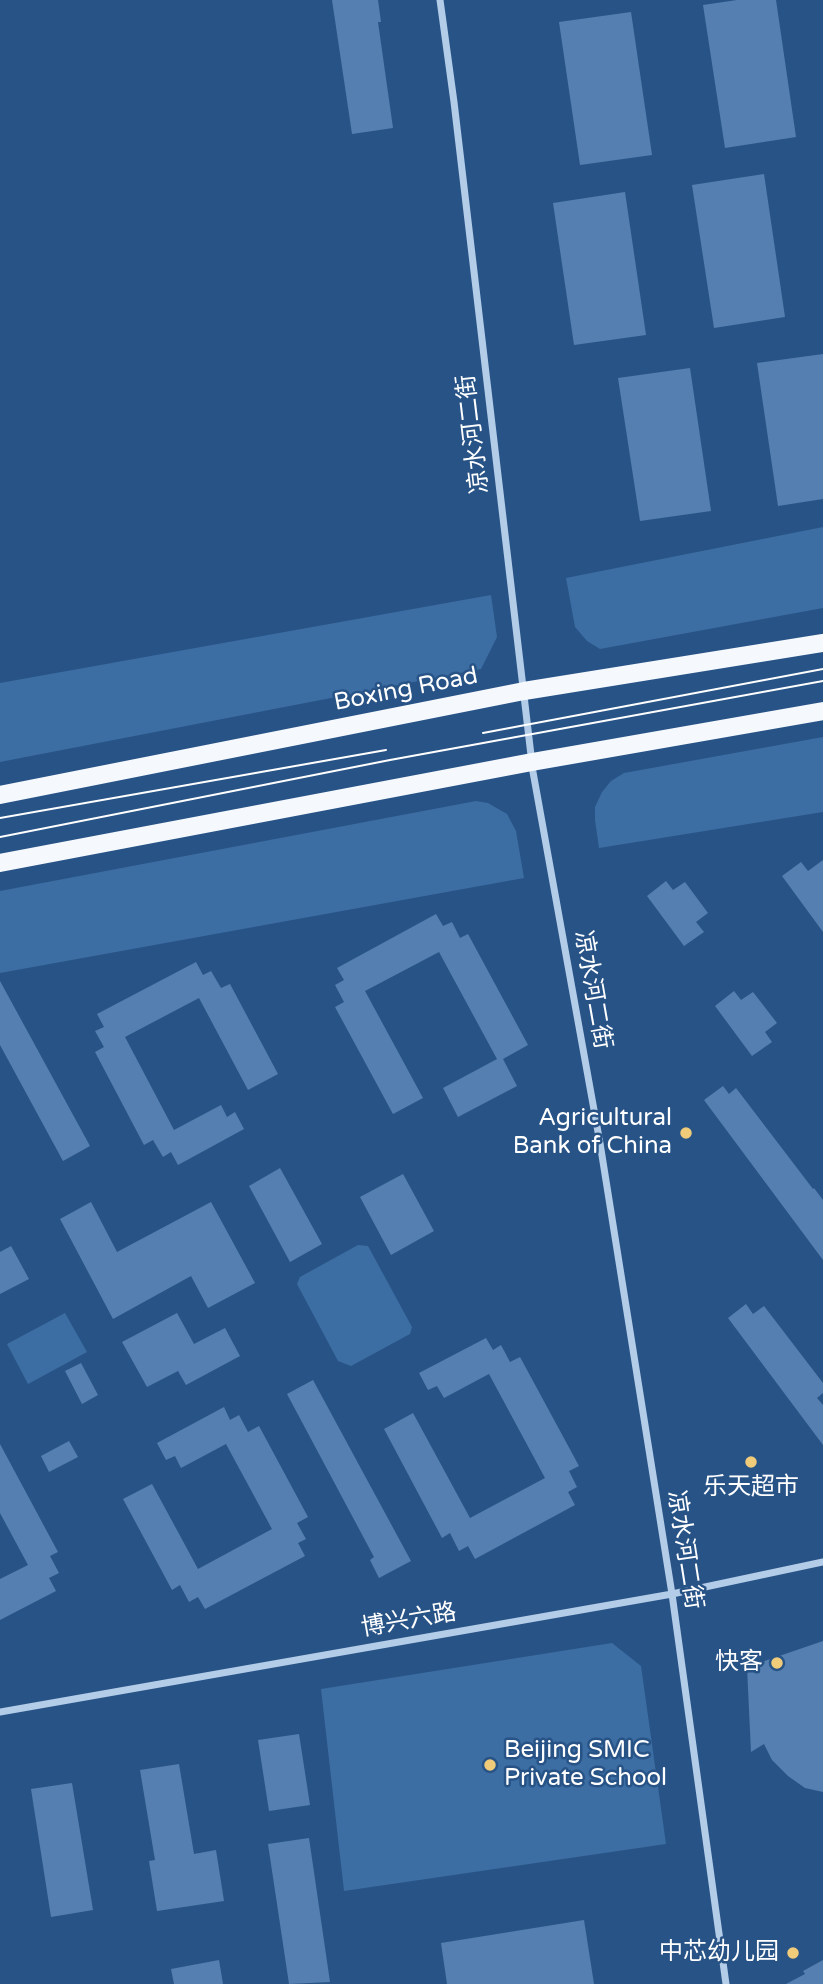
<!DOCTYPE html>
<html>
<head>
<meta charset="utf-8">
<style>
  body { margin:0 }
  canvas { display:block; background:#285386 }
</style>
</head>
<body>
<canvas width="823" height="1984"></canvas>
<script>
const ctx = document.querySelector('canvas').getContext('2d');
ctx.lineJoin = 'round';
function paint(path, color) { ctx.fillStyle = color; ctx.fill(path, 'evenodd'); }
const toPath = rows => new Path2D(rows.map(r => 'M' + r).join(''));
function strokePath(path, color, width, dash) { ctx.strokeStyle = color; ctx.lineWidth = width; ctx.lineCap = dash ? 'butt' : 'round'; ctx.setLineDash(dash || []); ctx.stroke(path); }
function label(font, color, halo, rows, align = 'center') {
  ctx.font = font + ' "Varela Round","Noto Sans SC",sans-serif'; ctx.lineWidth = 5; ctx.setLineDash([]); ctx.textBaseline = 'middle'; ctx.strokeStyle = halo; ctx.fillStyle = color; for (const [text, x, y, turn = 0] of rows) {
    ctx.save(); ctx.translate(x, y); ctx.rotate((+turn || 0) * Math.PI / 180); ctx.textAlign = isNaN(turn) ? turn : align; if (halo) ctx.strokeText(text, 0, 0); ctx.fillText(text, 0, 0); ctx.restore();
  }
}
const green = toPath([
  [823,527,823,608,600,649,587,641,575,627,566,578],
  [491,595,497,637,481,669,0,762,0,683],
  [823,737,823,812,599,848,595,820,595,807,602,792,611,781,624,773],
  [476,801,488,803,507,814,516,831,524,878,0,973,0,891],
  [358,1245,368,1246,412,1327,410,1334,351,1366,338,1361,297,1284,300,1277],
  [65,1313,87,1352,28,1384,7,1344],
  [612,1643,641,1666,666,1844,344,1891,321,1689]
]);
const building = toPath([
  [332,0,378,0,381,22,378,22,393,128,352,134],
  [737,0,776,0,796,137,725,148,703,5],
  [631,12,652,155,580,165,559,22],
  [764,174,785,317,714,328,692,185],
  [625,192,646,335,574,345,553,203],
  [823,354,823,499,778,506,757,363],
  [690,368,711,511,640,521,618,378],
  [823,860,823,932,782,876,801,862,808,871],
  [666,881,673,890,685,882,708,913,696,922,704,932,684,946,647,896],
  [436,914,443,926,452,922,460,938,468,934,528,1045,503,1059,517,1086,458,1117,443,1088,497,1059,439,952,365,991,423,1098,393,1114,335,1007,344,1002,335,985,344,980,337,968],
  [196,962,203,975,211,971,221,988,230,984,278,1074,248,1090,199,998,125,1037,174,1130,221,1105,227,1117,235,1112,244,1129,178,1165,171,1152,163,1157,153,1140,144,1145,95,1052,104,1047,95,1031,104,1027,97,1014],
  [0,981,90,1146,63,1161,0,1045],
  [734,991,741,1000,753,992,777,1023,765,1032,772,1042,752,1056,715,1006],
  [723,1086,729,1094,736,1088,813,1189,814,1188,823,1200,823,1260,704,1100],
  [280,1168,322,1244,290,1262,249,1186],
  [403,1174,434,1231,391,1255,360,1197],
  [91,1202,117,1252,211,1202,255,1283,208,1308,191,1276,113,1319,60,1219],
  [11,1246,29,1279,0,1294,0,1252],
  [746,1304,753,1314,764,1306,823,1383,823,1393,817,1398,823,1405,823,1445,728,1318],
  [177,1313,194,1344,225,1328,240,1356,186,1385,178,1371,147,1387,122,1342],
  [486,1338,493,1350,501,1345,510,1362,520,1357,579,1466,569,1471,577,1487,568,1492,575,1505,475,1559,468,1546,459,1551,450,1533,442,1538,384,1429,413,1413,470,1518,545,1478,489,1374,444,1398,437,1386,428,1390,419,1373],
  [81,1363,98,1395,82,1404,65,1371],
  [313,1380,411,1561,379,1578,370,1560,374,1557,287,1394],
  [224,1407,230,1420,239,1415,248,1432,259,1426,308,1517,297,1523,306,1539,298,1543,305,1556,205,1609,198,1597,189,1602,180,1585,172,1590,123,1499,152,1484,198,1569,272,1529,226,1444,181,1468,175,1456,166,1460,157,1443],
  [69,1441,78,1457,49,1472,41,1456],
  [0,1444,58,1552,50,1556,59,1573,49,1578,56,1591,0,1620,0,1579,28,1565,0,1513],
  [823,1641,823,1792,805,1788,788,1776,772,1760,764,1744,751,1752,747,1667],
  [299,1734,310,1805,269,1811,258,1740],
  [179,1764,194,1854,216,1850,224,1901,157,1911,149,1861,155,1860,140,1770],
  [72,1783,93,1910,51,1917,31,1789],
  [309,1838,330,1982,289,1984,268,1844],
  [584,1920,594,1984,447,1984,441,1943],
  [219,1960,223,1984,174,1984,171,1969],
  [823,1960,823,1984,786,1984,805,1974,803,1971]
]);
const minor = toPath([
  [440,0,454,102,533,772,600,1143,672,1594,726,1984],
  [0,1712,672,1594,823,1562]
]);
const primary = toPath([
  [0,795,524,691,823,643],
  [0,863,532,762,823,711]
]);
const tram = toPath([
  [483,733,823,669],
  [0,818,386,750],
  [0,837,390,760,823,681]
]);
const markers = [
  [686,1133,7,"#f0cb79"],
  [751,1462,7,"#f0cb79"],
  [777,1663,7,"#f0cb79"],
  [490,1765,7,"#f0cb79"],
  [793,1953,7,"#f0cb79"]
];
const streetNames = [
  ["凉水河二街",474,434,-97],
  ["Boxing Road",406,690,-11],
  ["凉水河二街",592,990,80],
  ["凉水河二街",684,1550,81],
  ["博兴六路",409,1621,-10]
];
const poiNames = [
  ["Agricultural",672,1119],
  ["Bank of China",672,1147],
  ["乐天超市",751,1488,"center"],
  ["快客",763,1663],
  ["Beijing SMIC",504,1751,"left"],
  ["Private School",504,1779,"left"],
  ["中芯幼儿园",779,1953]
];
paint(green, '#3c6da3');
paint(building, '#547fb0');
strokePath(minor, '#b3cce8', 7);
strokePath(primary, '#f5f9fe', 18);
strokePath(tram, '#fff', 2);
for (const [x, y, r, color] of markers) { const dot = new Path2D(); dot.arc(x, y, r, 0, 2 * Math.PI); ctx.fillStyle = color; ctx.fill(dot); strokePath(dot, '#285386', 2.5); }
label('24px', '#fff', '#285386', streetNames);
label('24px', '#fff', '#285386', poiNames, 'right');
</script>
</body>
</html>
